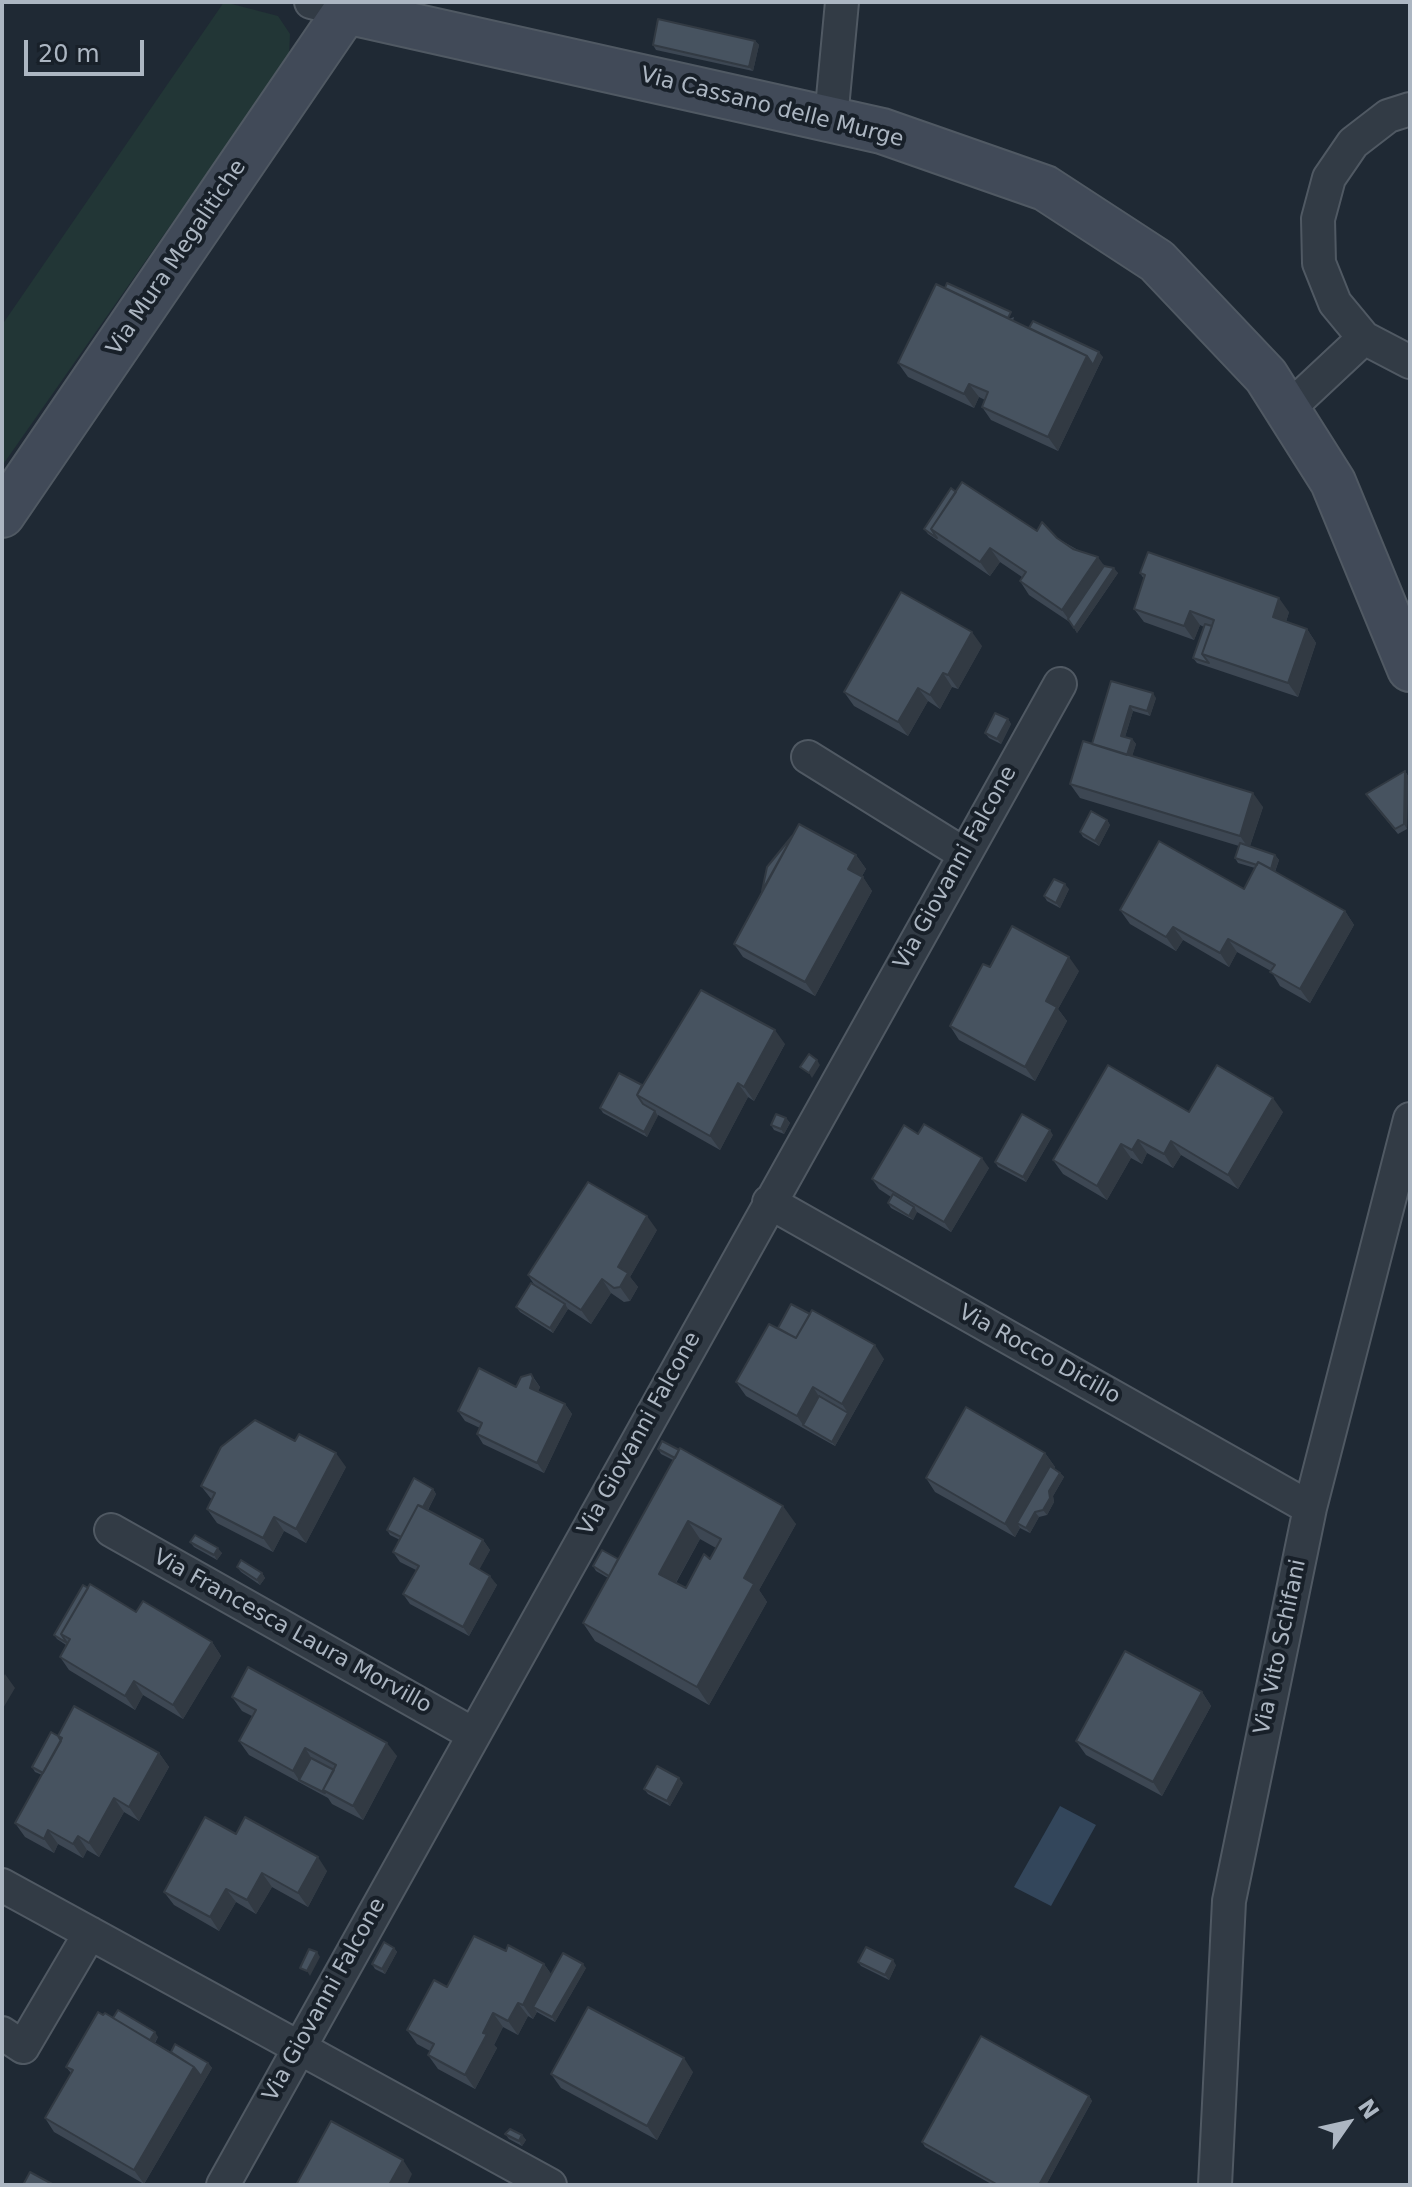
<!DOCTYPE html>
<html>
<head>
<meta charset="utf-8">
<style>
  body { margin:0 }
  #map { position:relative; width:1412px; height:2187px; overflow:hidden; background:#1f2934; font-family:"DejaVu Sans",sans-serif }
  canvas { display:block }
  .frame { position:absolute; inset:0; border:4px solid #acb6c2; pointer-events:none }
  .north { position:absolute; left:1308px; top:2083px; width:80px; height:80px; -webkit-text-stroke:6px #182029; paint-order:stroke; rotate:56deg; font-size:22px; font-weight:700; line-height:32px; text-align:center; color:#acb6c2 }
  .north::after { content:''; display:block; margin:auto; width:28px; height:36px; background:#acb6c2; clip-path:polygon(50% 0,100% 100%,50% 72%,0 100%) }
  .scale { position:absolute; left:24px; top:40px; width:120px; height:36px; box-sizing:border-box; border:4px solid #acb6c2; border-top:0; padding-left:10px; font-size:24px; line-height:28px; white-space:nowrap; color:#acb6c2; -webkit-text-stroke:6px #182029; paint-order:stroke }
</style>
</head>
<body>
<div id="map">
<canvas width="1412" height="2187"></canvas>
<div class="frame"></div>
<div class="north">N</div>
<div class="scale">20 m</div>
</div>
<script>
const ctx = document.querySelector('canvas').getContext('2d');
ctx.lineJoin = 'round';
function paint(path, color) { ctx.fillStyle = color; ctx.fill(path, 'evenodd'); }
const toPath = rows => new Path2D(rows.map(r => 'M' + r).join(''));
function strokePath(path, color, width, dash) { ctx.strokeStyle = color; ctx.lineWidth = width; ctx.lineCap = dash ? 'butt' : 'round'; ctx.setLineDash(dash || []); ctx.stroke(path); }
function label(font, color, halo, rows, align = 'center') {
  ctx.font = font + ' "DejaVu Sans",sans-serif'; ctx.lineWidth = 8; ctx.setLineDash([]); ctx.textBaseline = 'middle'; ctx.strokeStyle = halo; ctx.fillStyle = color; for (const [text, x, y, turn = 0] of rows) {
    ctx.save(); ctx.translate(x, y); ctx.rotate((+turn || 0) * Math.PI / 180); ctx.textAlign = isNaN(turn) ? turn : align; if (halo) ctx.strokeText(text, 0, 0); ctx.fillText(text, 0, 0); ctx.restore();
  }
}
const green = toPath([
  [224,2,278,16,290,34,289,56,2,466,2,325]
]);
const water = toPath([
  [1060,1806,1096,1825,1051,1906,1014,1887]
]);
const street = toPath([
  [311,2,346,11],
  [1410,109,1388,116,1353,143,1329,178,1318,219,1319,263,1335,303,1364,338,1410,362],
  [831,119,842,2],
  [1287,410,1364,338],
  [808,757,964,854],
  [769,1202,1310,1508],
  [111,1530,473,1734],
  [2,1885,550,2185],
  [2,2033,23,2047,90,1933],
  [223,2185,1060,684],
  [1215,2185,1229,1901,1310,1508,1410,1119]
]);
const secondary = toPath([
  [346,11,882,131,1045,188,1157,261,1266,376,1333,482,1410,669],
  [2,515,352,2]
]);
const wall = toPath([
  [755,41,759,45,753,71,656,50,653,45],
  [1014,317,1013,321,1029,328,1103,357,1058,451,991,420,982,407,985,400,979,397,974,408,908,377,898,363],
  [924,529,1037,531,1057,538,1118,573,1077,633,1071,623,1029,595,1020,581,1022,577,1000,562,990,576,928,534],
  [1140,573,1289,612,1286,622,1307,629,1316,643,1298,697,1197,663,1193,658,1204,627,1200,625,1194,640,1144,622,1134,609,1144,579],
  [982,646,958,689,952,687,940,709,928,701,908,736,854,706,844,692],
  [1111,681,1156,698,1150,716,1133,711,1125,737,1132,739,1136,744,1132,756,1263,807,1250,846,1275,855,1279,860,1275,872,1345,911,1354,925,1310,1003,1280,986,1271,971,1237,952,1229,967,1183,940,1176,951,1130,924,1120,910,1244,889,1255,868,1238,863,1235,858,1239,846,1080,798,1070,784,1092,744],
  [1008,719,1011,724,1001,744,989,738,985,733],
  [1405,771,1408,776,1407,829,1398,834,1369,799],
  [1107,820,1110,825,1099,846,1083,837,1080,832],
  [856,855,866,869,862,876,872,891,815,996,743,957,734,944,762,891],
  [1069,889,1060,908,1047,901,1044,896],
  [1079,971,1058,1009,1067,1021,1035,1081,959,1040,950,1026],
  [785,1044,754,1101,748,1097,720,1150,658,1115,647,1137,603,1113,600,1108,642,1085],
  [1189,1112,1283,1112,1238,1189,1181,1155,1173,1168,1147,1153,1142,1164,1131,1158,1107,1200,1063,1174,1053,1160],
  [786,1118,790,1123,784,1134,774,1130,771,1125],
  [918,1134,989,1168,951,1232,917,1212,913,1220,891,1208,888,1203,891,1197,879,1189,872,1179],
  [1053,1135,1026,1182,998,1167,995,1162],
  [657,1230,630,1277,638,1287,630,1301,624,1302,611,1293,591,1324,568,1309,553,1333,520,1312,516,1307,535,1286,528,1275],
  [778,1328,884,1359,835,1446,746,1396,736,1382],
  [531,1374,540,1387,538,1392,565,1404,572,1414,544,1473,483,1444,477,1434,480,1428,465,1421,458,1411,516,1387],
  [658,1449,796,1524,759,1590,767,1602,709,1705,595,1641,583,1623,608,1578,596,1571,593,1566,618,1559,673,1460,661,1454],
  [700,1539,716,1548,710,1559,686,1588,676,1583],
  [1045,1453,1055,1467,1054,1469,1060,1473,1064,1477,1053,1496,1054,1502,1047,1515,1039,1517,1030,1533,1020,1528,1015,1537,935,1492,926,1478],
  [346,1467,306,1543,284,1531,273,1552,217,1523,207,1509,212,1500,201,1486],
  [433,1489,436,1494,428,1510,483,1540,490,1550,479,1569,497,1585,469,1636,410,1604,403,1594,416,1570,400,1562,393,1552,400,1540,390,1535,387,1530],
  [190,1542,222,1553,217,1560,194,1547],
  [237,1567,262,1573,265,1578,260,1585,241,1572],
  [136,1612,212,1642,221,1656,183,1719,143,1695,135,1710,69,1670,60,1657,66,1645,57,1639,54,1635],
  [1202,1692,1211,1706,1162,1796,1086,1755,1076,1741],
  [232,1697,397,1756,363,1820,332,1804,328,1798,249,1755,239,1741,252,1716,242,1711],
  [58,1736,159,1753,169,1767,139,1821,124,1812,99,1857,87,1850,83,1858,58,1844,54,1853,25,1837,15,1823,42,1775,35,1772,32,1767],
  [683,1783,670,1806,648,1794,644,1789],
  [236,1834,327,1871,308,1907,272,1887,256,1914,236,1902,219,1931,174,1905,164,1892],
  [394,1948,397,1952,385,1974,375,1969,372,1964],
  [506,1951,544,1964,551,1974,586,1968,555,2022,537,2012,533,2019,528,2016,518,2035,503,2027,494,2045,497,2048,475,2089,438,2069,428,2055,430,2051,417,2044,407,2030,447,1987],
  [858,1962,896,1965,889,1980,861,1966],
  [103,2015,113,2018,158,2037,155,2043,171,2052,208,2063,212,2068,144,2184,54,2132,45,2118,71,2073,66,2067],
  [693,2072,657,2140,561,2088,551,2074],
  [1089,2096,1092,2101,1046,2185,993,2185,925,2147,922,2142],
  [505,2134,522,2135,526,2140,522,2146,509,2139]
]);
const shadedWall = toPath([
  [755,41,759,45,753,71,749,67],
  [1099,352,1103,357,1058,451,1048,437,1087,356],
  [969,384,979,397,974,408,964,394],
  [990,548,1000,562,990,576,980,562],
  [1098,557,1108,571,1072,624,1062,610],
  [1114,568,1118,573,1077,633,1074,628],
  [1279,598,1289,612,1283,631,1273,617],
  [1190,611,1200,625,1194,640,1184,626],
  [1307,629,1316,643,1298,697,1288,683],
  [972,632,982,646,958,689,948,675],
  [943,673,952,687,940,709,930,695],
  [918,688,928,701,908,736,898,722],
  [1153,693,1156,698,1150,716,1147,711],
  [1130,706,1133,711,1124,740,1121,736],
  [1008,719,1011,724,1001,744,997,739],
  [1132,739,1136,744,1129,766,1125,761],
  [1405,771,1408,776,1407,829,1404,824],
  [1253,793,1263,807,1249,849,1240,836],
  [1107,820,1110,825,1099,846,1095,841],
  [856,855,866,869,858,883,848,869],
  [1275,855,1279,860,1274,874,1271,869],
  [863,877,872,891,815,996,805,982],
  [1065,884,1069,889,1060,908,1056,903],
  [1345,911,1354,925,1310,1003,1300,989],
  [1173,927,1183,940,1176,951,1166,937],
  [1228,939,1237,952,1229,967,1220,953],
  [1069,957,1079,971,1058,1009,1067,1021,1035,1081,1025,1067,1046,1001],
  [775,1030,785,1044,754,1101,744,1087],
  [817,1060,820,1065,812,1078,809,1073],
  [738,1083,748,1097,720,1150,710,1136],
  [1273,1098,1283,1112,1238,1189,1228,1175],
  [655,1111,658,1116,647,1137,644,1132],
  [786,1118,790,1123,784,1134,781,1129],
  [1050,1130,1053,1135,1026,1182,1023,1177],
  [1138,1140,1147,1153,1142,1164,1132,1150],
  [1171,1141,1181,1155,1173,1168,1164,1154],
  [1121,1144,1131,1158,1107,1200,1097,1186],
  [982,1158,989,1168,951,1232,944,1222],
  [914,1207,917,1212,913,1220,909,1216],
  [647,1216,657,1230,630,1277,638,1287,630,1301,620,1287,618,1267],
  [602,1279,611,1293,591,1324,581,1310],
  [565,1304,568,1309,553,1333,550,1328],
  [875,1345,884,1359,835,1446,832,1442,848,1413,842,1404],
  [533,1378,540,1387,536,1397,530,1388],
  [813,1387,822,1401,803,1425,797,1416],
  [565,1404,572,1414,544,1473,537,1463],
  [336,1453,346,1467,306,1543,296,1529],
  [1045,1453,1055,1467,1022,1525,1017,1523,1020,1528,1015,1537,1005,1524],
  [1060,1473,1064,1477,1053,1496,1054,1502,1047,1515,1043,1510,1049,1491],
  [433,1489,436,1494,409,1545,406,1540],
  [783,1506,796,1524,759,1590,767,1602,709,1705,697,1687,744,1578],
  [1035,1512,1039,1517,1030,1533,1026,1528],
  [274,1517,284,1531,273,1552,263,1538],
  [688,1521,700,1539,671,1591,659,1574],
  [483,1540,490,1550,477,1574,470,1564],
  [218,1548,222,1553,217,1560,214,1555],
  [262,1573,265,1578,260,1585,257,1580],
  [490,1576,497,1585,469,1636,463,1627],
  [212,1642,221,1656,183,1719,173,1705],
  [5,1674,15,1688,2,1710,2,1679],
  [134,1681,143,1695,135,1710,125,1696],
  [1202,1692,1211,1706,1162,1796,1153,1782],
  [387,1743,397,1756,363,1820,353,1806],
  [305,1748,314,1762,299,1780,293,1771],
  [159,1753,169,1767,139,1821,129,1807],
  [679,1778,683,1783,670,1806,667,1801],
  [114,1798,124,1812,99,1857,89,1843],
  [48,1830,58,1844,54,1853,44,1839],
  [78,1836,87,1850,83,1858,73,1844],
  [318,1857,327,1871,308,1907,298,1893],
  [262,1873,272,1887,256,1914,247,1900],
  [226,1889,236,1902,219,1931,210,1917],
  [394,1948,397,1952,385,1974,382,1969],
  [317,1952,320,1957,310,1976,307,1971],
  [893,1960,896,1965,889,1980,885,1975],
  [544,1964,554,1978,533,2007,537,2012,533,2019,523,2005],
  [583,1964,586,1968,555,2022,552,2017],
  [518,2003,528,2016,518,2035,508,2021],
  [493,2013,503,2027,494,2045,497,2048,475,2089,465,2075,483,2033],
  [155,2032,158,2037,151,2048,148,2043],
  [684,2058,693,2072,657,2140,647,2126],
  [208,2063,212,2068,144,2184,134,2170,194,2067],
  [1089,2096,1092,2101,1046,2185,1039,2185],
  [522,2135,526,2140,522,2146,519,2141],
  [403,2160,412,2174,407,2185,389,2185]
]);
const building = toPath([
  [658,19,755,41,749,67,653,45,658,19],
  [947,283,1011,312,1008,318,945,288,947,283],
  [936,284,1087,356,1048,437,982,407,988,392,969,384,964,394,898,363,936,284],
  [1033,321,1099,352,1093,365,1087,356,1029,328,1033,321],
  [962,482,1037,531,1042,522,1057,538,1073,549,1098,557,1062,610,1020,581,1026,572,990,548,980,562,931,529,962,482],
  [951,488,956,492,931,529,937,538,924,529,951,488],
  [1148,552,1279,598,1273,617,1307,629,1288,683,1202,654,1214,620,1190,611,1184,626,1134,609,1145,575,1140,573,1148,552],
  [1104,566,1114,568,1074,628,1068,619,1104,566],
  [901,592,972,632,948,675,943,673,930,695,918,688,898,722,844,692,901,592],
  [1205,624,1212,626,1202,654,1209,663,1193,658,1205,624],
  [1111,681,1153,693,1147,711,1130,706,1121,736,1132,739,1127,755,1092,744,1111,681],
  [995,713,1008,719,997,739,985,733,995,713],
  [1083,741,1253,793,1240,836,1070,784,1083,741],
  [1405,771,1404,824,1395,829,1366,794,1405,771],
  [1091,811,1107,820,1095,841,1080,832,1091,811],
  [799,824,856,855,848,869,863,877,805,982,734,944,799,824],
  [793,835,762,891,767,867,793,835],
  [1159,841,1244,889,1258,862,1345,911,1300,989,1270,972,1275,965,1228,939,1220,953,1173,927,1166,937,1120,910,1159,841],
  [1240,843,1275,855,1271,869,1258,862,1257,865,1235,858,1240,843],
  [1054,879,1065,884,1056,903,1044,896,1054,879],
  [1012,926,1069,957,1046,1001,1057,1007,1025,1067,950,1026,983,964,990,967,1012,926],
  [701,990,775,1030,744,1087,738,1083,710,1136,637,1095,701,990],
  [809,1054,817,1060,809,1073,800,1067,809,1054],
  [1108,1065,1189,1112,1217,1065,1273,1098,1228,1175,1171,1141,1164,1154,1138,1140,1132,1150,1121,1144,1097,1186,1053,1160,1108,1065],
  [619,1073,642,1085,637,1095,643,1104,655,1111,644,1132,600,1108,619,1073],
  [776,1114,786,1118,781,1129,771,1125,776,1114],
  [1022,1114,1050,1130,1023,1177,995,1162,1022,1114],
  [924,1124,982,1158,944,1222,872,1179,904,1125,918,1134,924,1124],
  [588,1182,647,1216,618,1267,628,1273,620,1287,614,1288,602,1279,581,1310,528,1275,588,1182],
  [893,1194,914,1207,909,1216,888,1203,893,1194],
  [531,1283,565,1304,550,1328,516,1307,531,1283],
  [791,1304,810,1314,796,1338,778,1328,791,1304],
  [812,1310,875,1345,842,1404,813,1387,797,1416,736,1382,769,1324,796,1338,812,1310],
  [479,1368,516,1387,521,1377,531,1374,533,1378,530,1388,565,1404,537,1463,477,1434,482,1423,458,1411,479,1368],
  [819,1396,848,1413,832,1442,803,1425,819,1396],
  [966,1407,1045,1453,1005,1524,926,1478,966,1407],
  [255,1420,295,1441,299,1434,336,1453,296,1529,274,1517,263,1538,207,1509,215,1493,201,1486,221,1447,255,1420],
  [662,1441,679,1450,675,1458,658,1449,662,1441],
  [680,1448,783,1506,744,1578,754,1584,697,1687,583,1623,680,1448],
  [688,1521,721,1539,710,1559,704,1554,686,1588,659,1574,688,1521],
  [1050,1466,1060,1473,1049,1491,1050,1498,1043,1510,1035,1512,1026,1528,1017,1523,1050,1466],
  [414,1478,433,1489,423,1507,418,1505,401,1537,387,1530,414,1478],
  [418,1505,483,1540,470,1564,490,1576,463,1627,403,1594,419,1566,393,1552,418,1505],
  [195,1535,218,1548,214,1555,190,1542,195,1535],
  [602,1550,618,1559,609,1576,593,1566,602,1550],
  [241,1560,262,1573,257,1580,237,1567,241,1560],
  [90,1584,136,1612,143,1601,212,1642,173,1705,134,1681,125,1696,60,1657,70,1639,61,1634,90,1584],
  [83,1585,88,1588,61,1634,67,1643,54,1635,83,1585],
  [1125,1651,1202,1692,1153,1782,1076,1741,1125,1651],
  [248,1667,387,1743,353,1806,323,1790,336,1765,305,1748,293,1771,239,1741,256,1710,232,1697,248,1667],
  [74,1706,159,1753,129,1807,114,1798,89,1843,78,1836,73,1844,48,1830,44,1839,15,1823,62,1738,58,1736,74,1706],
  [51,1732,58,1736,61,1741,43,1773,32,1767,51,1732],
  [311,1758,334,1770,323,1790,325,1793,299,1780,311,1758],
  [657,1766,679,1778,667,1801,644,1789,657,1766],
  [205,1817,236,1834,245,1817,318,1857,298,1893,262,1873,247,1900,226,1889,210,1917,164,1892,205,1817],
  [474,1936,506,1951,508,1945,544,1964,523,2005,518,2003,508,2021,493,2013,483,2033,487,2034,465,2075,428,2055,434,2044,407,2030,434,1980,447,1987,474,1936],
  [384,1942,394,1948,382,1969,372,1964,384,1942],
  [866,1947,893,1960,885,1975,858,1962,866,1947],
  [309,1949,317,1952,307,1971,300,1968,309,1949],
  [563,1953,583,1964,552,2017,533,2007,563,1953],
  [588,2007,684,2058,647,2126,551,2074,588,2007],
  [118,2010,155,2032,150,2040,113,2018,118,2010],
  [98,2012,103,2015,105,2013,194,2067,134,2170,45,2118,73,2070,66,2067,98,2012],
  [981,2036,1089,2096,1039,2185,998,2185,922,2142,981,2036],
  [175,2044,208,2063,201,2076,194,2067,171,2052,175,2044],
  [331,2121,403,2160,389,2185,296,2185,331,2121],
  [510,2129,522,2135,519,2141,505,2134,510,2129],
  [30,2172,54,2185,23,2185,30,2172]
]);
const streetNames = [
  ["Via Cassano delle Murge",772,108,14],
  ["Via Mura Megalitiche",177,258,-56],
  ["Via Giovanni Falcone",956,868,-61],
  ["Via Rocco Dicillo",1039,1355,29],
  ["Via Giovanni Falcone",640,1434,-61],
  ["Via Francesca Laura Morvillo",292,1632,29],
  ["Via Vito Schifani",1281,1647,-78],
  ["Via Giovanni Falcone",325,2000,-61]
];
paint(green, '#223636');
paint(water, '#33465b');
strokePath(street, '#505963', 36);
strokePath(secondary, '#505963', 48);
strokePath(street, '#323b45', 32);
strokePath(secondary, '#414a58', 44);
paint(wall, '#3d4753');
paint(shadedWall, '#323a43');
paint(building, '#475360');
strokePath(building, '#323a43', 2);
label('22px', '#acb6c2', '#182029', streetNames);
</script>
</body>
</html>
